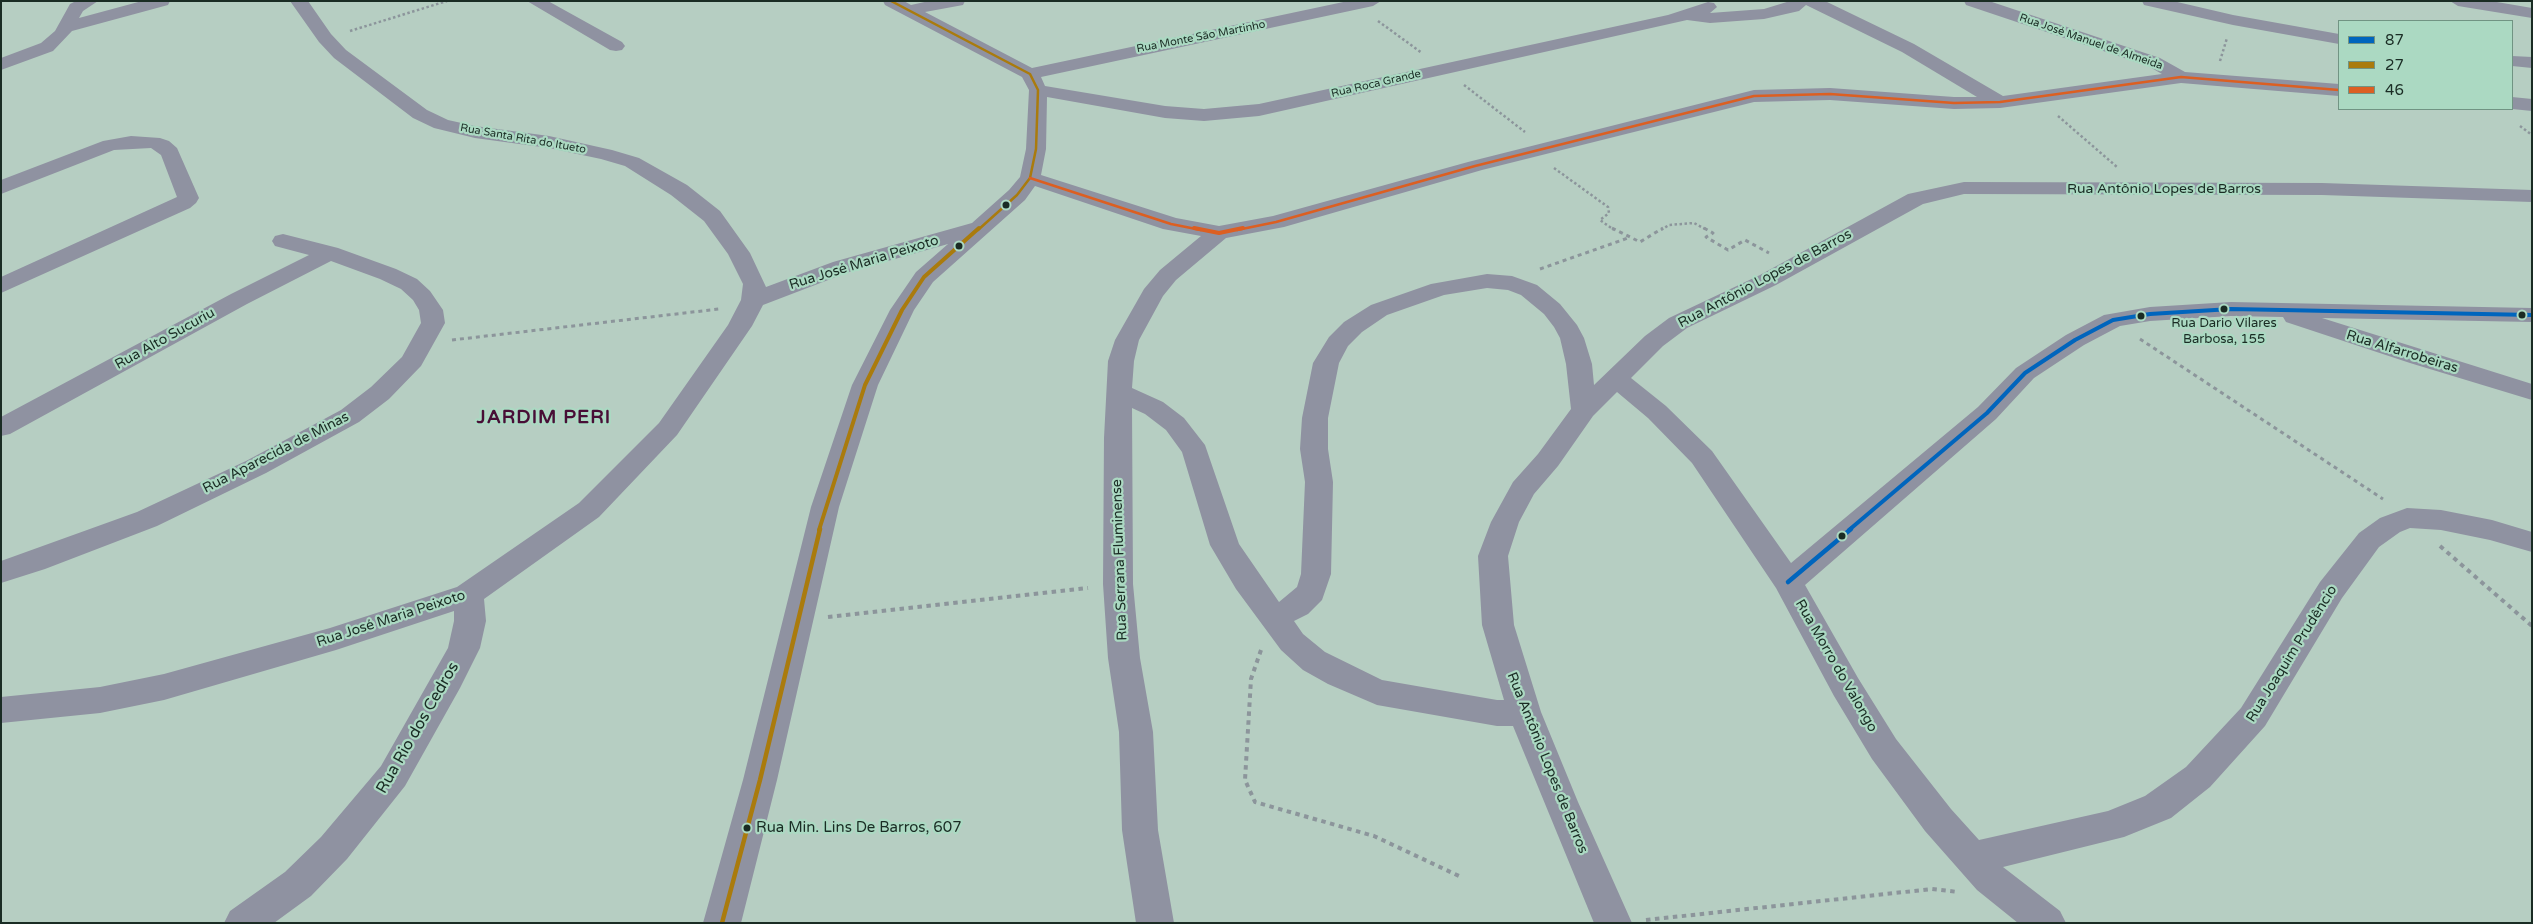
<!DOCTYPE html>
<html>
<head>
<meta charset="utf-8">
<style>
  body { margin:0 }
  #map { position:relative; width:2533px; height:924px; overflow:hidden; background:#b6cec2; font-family:"Varela Round",sans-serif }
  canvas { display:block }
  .frame { position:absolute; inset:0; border:2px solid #1a2c24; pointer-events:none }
  .legend { position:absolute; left:2338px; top:20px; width:175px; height:90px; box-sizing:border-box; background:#abd9c2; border:1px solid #719483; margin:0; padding:6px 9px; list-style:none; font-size:15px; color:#1a2c24 }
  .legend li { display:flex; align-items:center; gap:10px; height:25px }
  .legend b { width:25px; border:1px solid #719483 }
</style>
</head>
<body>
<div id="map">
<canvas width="2533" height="924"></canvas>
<div class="frame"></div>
<ul class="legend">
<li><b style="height:6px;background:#0065bd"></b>87</li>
<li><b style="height:6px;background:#aa7b0d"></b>27</li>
<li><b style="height:6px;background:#dc5f22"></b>46</li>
</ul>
</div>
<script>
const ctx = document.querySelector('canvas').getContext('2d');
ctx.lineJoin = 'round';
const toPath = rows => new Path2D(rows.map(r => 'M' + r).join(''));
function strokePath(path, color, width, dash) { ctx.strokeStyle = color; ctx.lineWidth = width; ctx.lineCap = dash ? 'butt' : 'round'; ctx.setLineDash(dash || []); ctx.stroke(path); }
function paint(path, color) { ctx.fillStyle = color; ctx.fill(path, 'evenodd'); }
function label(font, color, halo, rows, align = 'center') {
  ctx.font = font + ' "Varela Round",sans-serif'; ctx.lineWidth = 4.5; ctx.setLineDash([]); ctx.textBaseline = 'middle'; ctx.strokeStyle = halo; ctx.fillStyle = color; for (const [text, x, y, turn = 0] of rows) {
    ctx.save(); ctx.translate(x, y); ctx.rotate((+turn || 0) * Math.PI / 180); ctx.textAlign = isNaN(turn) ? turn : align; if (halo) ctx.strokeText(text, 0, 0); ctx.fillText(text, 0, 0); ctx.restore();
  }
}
const pathFar2 = toPath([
  [1378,21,1422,53],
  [350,31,447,1],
  [2220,61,2227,38],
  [1464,85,1525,132],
  [2058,116,2117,167],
  [2520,126,2532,135],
  [1554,168,1608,207,1609,213,1600,220,1614,230],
  [1661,230,1669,225,1694,223,1707,230]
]);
const pathFar1 = toPath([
  [1612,228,1640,242,1663,228],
  [1704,228,1713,233,1706,237,1728,250,1745,240,1769,253],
  [1540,269,1628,238],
  [2140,339,2383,499],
  [452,340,719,309]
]);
const path = toPath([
  [2440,546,2532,626],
  [828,617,1088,588],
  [1261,650,1251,679,1245,780,1255,802,1374,836,1459,876],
  [1646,920,1932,889,1958,892]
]);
const minor = toPath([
  [76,1,98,1,83,11,79,18,142,1,170,1,168,5,72,31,53,51,1,70,1,58,41,43,55,31,70,4,76,1],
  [290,1,308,1,331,34,346,50,427,110,448,120,475,126,549,136,612,150,639,158,687,185,720,211,750,253,766,287,833,262,972,223,1009,190,1020,177,1026,149,1029,90,1022,77,885,5,883,1,904,1,911,5,929,1,965,1,963,5,925,12,1032,68,1348,1,1381,1,1373,6,1041,77,1045,86,1165,106,1204,109,1259,104,1668,15,1708,2,1714,3,1717,7,1710,13,1764,9,1790,1,1825,1,1914,44,2003,96,2162,74,2148,66,1966,5,1964,1,1989,1,2160,58,2185,72,2339,84,2339,96,2181,83,2000,108,1954,109,1830,100,1754,102,1482,170,1284,227,1226,238,1176,280,1163,296,1139,340,1134,361,1132,388,1163,402,1184,418,1205,445,1239,544,1279,602,1297,587,1301,574,1305,482,1300,449,1302,418,1313,363,1329,337,1344,322,1371,305,1431,284,1487,274,1512,276,1537,285,1560,304,1577,325,1584,338,1592,364,1594,385,1645,336,1669,318,1760,275,1908,194,1964,182,2322,183,2532,190,2532,202,2322,195,1964,194,1923,204,1776,285,1687,328,1663,346,1631,378,1666,406,1712,451,1791,563,1978,407,2016,368,2066,335,2104,315,2150,307,2231,302,2532,308,2532,322,2322,318,2532,384,2532,400,2410,363,2286,322,2283,317,2231,316,2150,321,2120,326,2084,345,2034,378,1996,419,1805,585,1858,678,1896,739,1951,809,1979,840,2108,811,2145,796,2186,767,2241,708,2320,582,2359,533,2380,518,2407,508,2441,510,2492,520,2532,532,2532,552,2490,540,2441,530,2410,528,2400,532,2379,547,2342,598,2265,726,2210,787,2171,818,2124,837,2003,867,2060,911,2066,923,2018,923,1977,890,1925,831,1872,759,1834,696,1776,588,1692,463,1648,418,1617,392,1593,416,1558,466,1534,494,1519,522,1508,556,1514,625,1541,712,1578,802,1632,923,1594,923,1513,726,1497,726,1377,705,1328,684,1303,670,1281,650,1236,589,1210,545,1182,452,1166,430,1145,414,1132,408,1133,584,1140,658,1153,732,1158,830,1174,923,1136,923,1122,830,1119,732,1108,658,1103,584,1104,438,1108,361,1115,340,1144,289,1160,270,1201,236,1163,229,1035,186,1025,200,933,282,914,310,878,385,839,507,777,780,741,923,703,923,743,780,811,507,852,385,890,310,916,272,948,244,849,272,763,305,752,326,677,435,599,517,484,599,486,621,480,648,460,688,405,786,347,859,311,896,274,923,224,923,230,911,285,872,321,837,381,766,448,648,454,621,454,611,336,650,164,700,100,713,1,723,1,697,100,687,164,674,330,628,457,587,579,503,659,423,728,325,741,300,743,284,728,254,704,221,671,195,625,166,601,159,549,148,475,138,434,128,413,118,334,58,319,42,290,1],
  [1806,5,1902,52,1977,97,1954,97,1830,88,1754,90,1468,162,1273,216,1219,226,1176,218,1041,175,1046,149,1047,97,1165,118,1204,121,1259,116,1687,20,1710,23,1764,19,1799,11,1806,5],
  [1487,288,1508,290,1521,295,1544,314,1554,327,1560,338,1566,364,1571,409,1538,454,1513,482,1491,522,1478,556,1482,625,1504,700,1497,700,1382,680,1325,652,1303,634,1294,621,1308,614,1322,600,1331,574,1333,482,1328,449,1328,418,1339,363,1348,346,1362,332,1387,315,1444,295,1487,288],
  [527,1,548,1,622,42,625,46,622,50,616,51,610,50,527,1],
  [2142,1,2173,1,2233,15,2339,34,2339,44,2233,25,2144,5,2142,1],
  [2450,1,2491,1,2532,8,2532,18,2458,6,2450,1],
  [2512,56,2532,57,2532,68,2512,66,2512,56],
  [2512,97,2532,99,2532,111,2512,109,2512,97],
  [131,136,160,138,169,141,177,148,199,198,196,203,190,208,1,293,1,277,177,197,161,155,151,148,114,150,1,194,1,180,103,141,131,136],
  [283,234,338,248,396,269,417,279,430,291,443,310,445,323,421,366,389,399,359,422,266,473,157,526,45,569,1,583,1,561,137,512,246,461,341,410,371,387,402,357,421,323,419,310,413,300,401,289,380,279,331,261,247,304,10,434,1,436,1,417,231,294,309,255,275,246,272,241,275,236,283,234]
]);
const bus1Far1 = toPath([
  [1849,530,1987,413,2025,373,2075,340,2113,320,2150,314,2231,309,2532,315]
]);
const bus1 = toPath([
  [1788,582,1851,529]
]);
const bus2Far2 = toPath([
  [891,1,1030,74,1038,90,1036,149,1030,178,1017,195,978,230]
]);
const bus2Far1 = toPath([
  [819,530,865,385,902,310,924,277,979,228]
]);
const bus2 = toPath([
  [722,923,760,780,820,529]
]);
const bus3Far1 = toPath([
  [1030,178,1171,224,1201,230],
  [1237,230,1276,222,1475,166,1754,96,1830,94,1954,103,2000,102,2181,77,2339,90]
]);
const bus3 = toPath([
  [1194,228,1219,233,1243,228]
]);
const markers = [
  [1006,205,4.5,"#1a2c24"],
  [959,246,4.5,"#1a2c24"],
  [2224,309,4.5,"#1a2c24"],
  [2522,315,4.5,"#1a2c24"],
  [2141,316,4.5,"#1a2c24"],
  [1842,536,4.5,"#1a2c24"],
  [747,828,4.5,"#1a2c24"]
];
const farStreetnames = [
  ["Rua Monte São Martinho",1201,37,-11],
  ["Rua José Manuel de Almeida",2091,42,19],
  ["Rua Roca Grande",1376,84,-13],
  ["Rua Santa Rita do Itueto",523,139,10]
];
const busNames = [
  ["Rua Dario Vilares",2224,324],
  ["Barbosa, 155",2224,340]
];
const streetNames = [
  ["Rua Antônio Lopes de Barros",2164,189],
  ["Rua José Maria Peixoto",864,263,-17],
  ["Rua Antônio Lopes de Barros",1765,279,-28],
  ["Rua Alto Sucuriu",165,339,-29],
  ["Rua Alfarrobeiras",2402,352,17],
  ["Rua Aparecida de Minas",276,453,-27],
  ["Rua Serrana Fluminense",1120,560,-92],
  ["Rua José Maria Peixoto",391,619,-18],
  ["Rua Joaquim Prudêncio",2292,654,-58],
  ["Rua Morro do Valongo",1836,666,60],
  ["Rua Antônio Lopes de Barros",1547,763,68]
];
const nearBusnames = [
  ["Rua Min. Lins De Barros, 607",756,828]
];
const nearStreetnames = [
  ["Rua Rio dos Cedros",418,728,-60]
];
const districtNames = [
  ["JARDIM PERI",544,418]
];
strokePath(pathFar2, '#8c959b', 2.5, [2.5, 2.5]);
strokePath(pathFar1, '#8c959b', 3, [4, 4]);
strokePath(path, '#8c959b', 4, [4.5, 4.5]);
paint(minor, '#8f92a1');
strokePath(bus1Far1, '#0065bd', 4);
strokePath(bus1, '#0065bd', 4.5);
strokePath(bus2Far2, '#aa7b0d', 2.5);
strokePath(bus2Far1, '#aa7b0d', 4);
strokePath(bus2, '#aa7b0d', 4.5);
strokePath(bus3Far1, '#dc5f22', 2.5);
strokePath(bus3, '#dc5f22', 4);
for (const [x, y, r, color] of markers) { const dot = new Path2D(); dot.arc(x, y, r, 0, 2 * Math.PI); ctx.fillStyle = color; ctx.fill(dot); strokePath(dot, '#abd9c2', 2); }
label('11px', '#1a2c24', '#abd9c2', farStreetnames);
label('13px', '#1a2c24', '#abd9c2', busNames);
label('14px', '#1a2c24', '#abd9c2', streetNames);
label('15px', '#1a2c24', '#abd9c2', nearBusnames, 'left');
label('16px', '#1a2c24', '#abd9c2', nearStreetnames);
ctx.letterSpacing = '1px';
label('bold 19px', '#480e36', '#abd9c2', districtNames);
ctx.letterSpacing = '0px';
</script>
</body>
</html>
